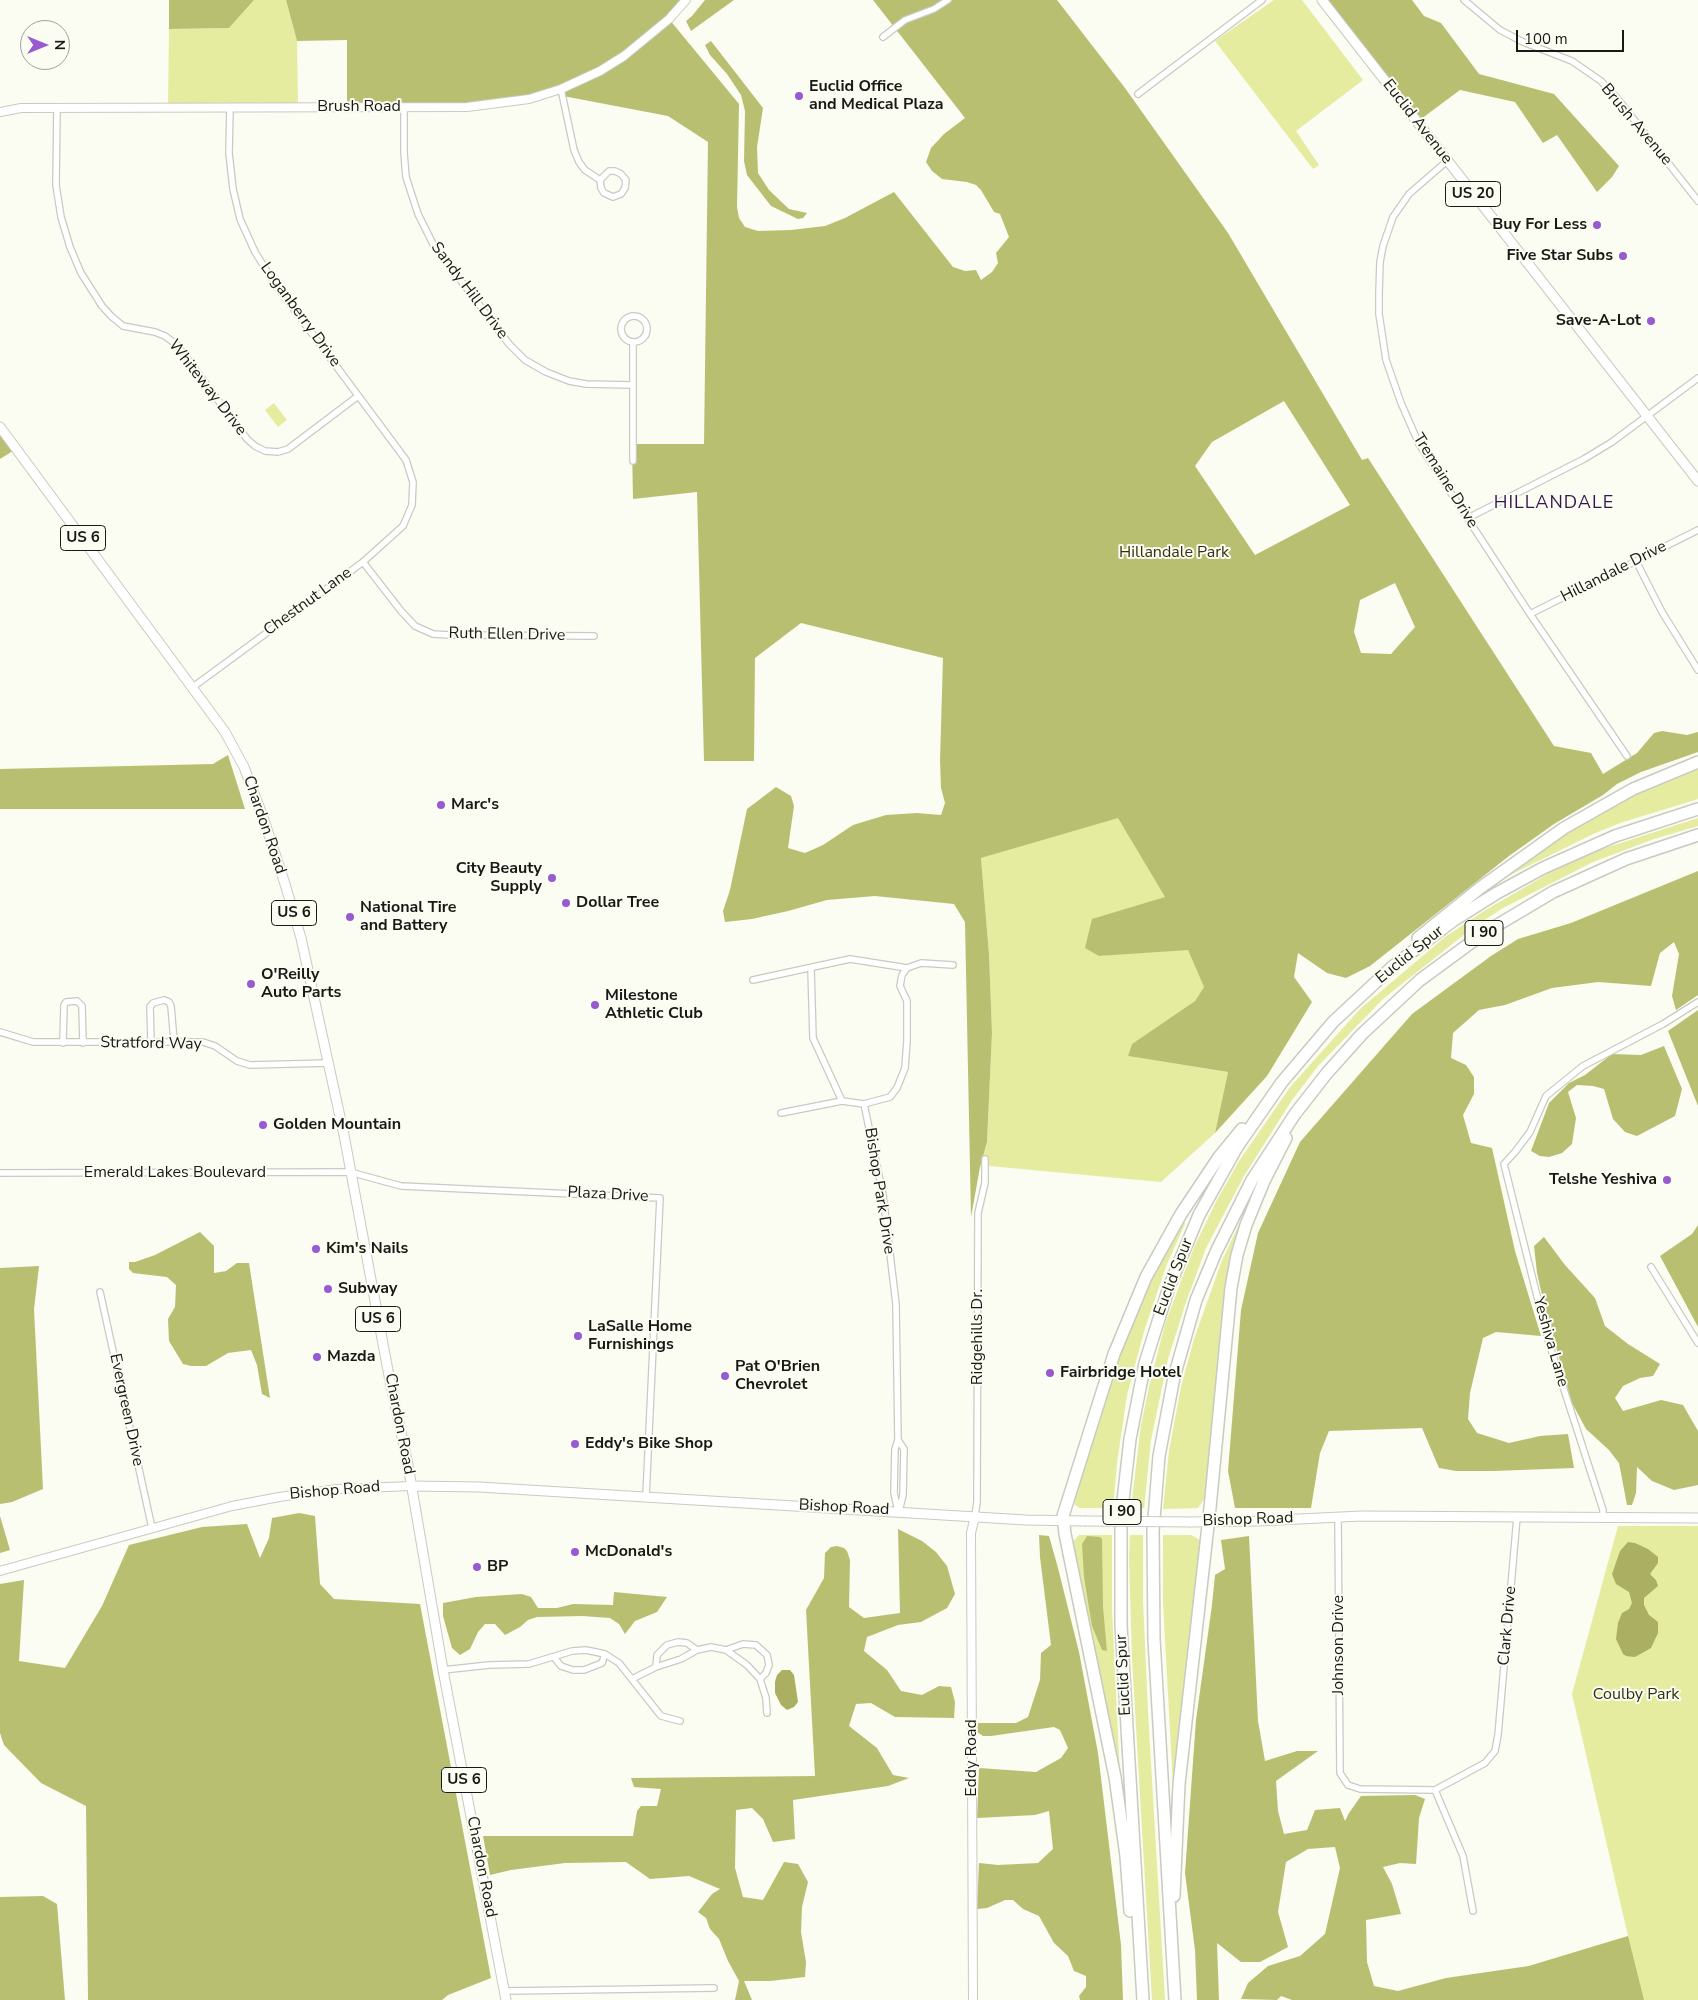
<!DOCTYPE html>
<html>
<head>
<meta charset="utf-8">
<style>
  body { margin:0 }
  #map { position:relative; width:1698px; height:2000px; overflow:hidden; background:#fbfcf2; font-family:"Nunito Sans",sans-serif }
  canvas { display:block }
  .north { position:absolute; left:20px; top:20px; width:50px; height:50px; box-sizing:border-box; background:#fbfcf2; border:1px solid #a0a19a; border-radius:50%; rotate:90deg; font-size:14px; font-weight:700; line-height:20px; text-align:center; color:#181815 }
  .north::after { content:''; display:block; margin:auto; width:18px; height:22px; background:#975ad1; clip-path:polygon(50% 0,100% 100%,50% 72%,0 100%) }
  .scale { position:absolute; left:1516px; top:30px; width:108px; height:22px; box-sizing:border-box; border:2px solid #181815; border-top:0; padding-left:6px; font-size:15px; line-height:18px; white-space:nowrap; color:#181815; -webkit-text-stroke:4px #fbfcf2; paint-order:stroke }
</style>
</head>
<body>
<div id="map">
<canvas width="1698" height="2000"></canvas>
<div class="north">N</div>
<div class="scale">100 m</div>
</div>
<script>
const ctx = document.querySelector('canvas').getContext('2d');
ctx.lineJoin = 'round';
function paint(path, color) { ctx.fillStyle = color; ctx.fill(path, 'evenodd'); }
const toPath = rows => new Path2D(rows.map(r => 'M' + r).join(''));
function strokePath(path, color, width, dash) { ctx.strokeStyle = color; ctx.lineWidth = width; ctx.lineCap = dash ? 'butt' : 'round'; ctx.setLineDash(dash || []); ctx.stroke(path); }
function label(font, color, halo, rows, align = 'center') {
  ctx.font = font + ' "Nunito Sans",sans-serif'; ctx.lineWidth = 4; ctx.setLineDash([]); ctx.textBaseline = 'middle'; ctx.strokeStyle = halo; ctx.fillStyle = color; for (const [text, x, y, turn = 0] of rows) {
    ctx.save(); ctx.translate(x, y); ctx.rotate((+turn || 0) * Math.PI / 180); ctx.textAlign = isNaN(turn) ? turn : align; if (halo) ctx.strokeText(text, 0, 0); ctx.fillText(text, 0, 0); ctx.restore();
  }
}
const green = toPath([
  [254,0,286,0,297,41,298,107,168,108,169,29,229,28],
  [1274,0,1302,0,1363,80,1296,131,1319,165,1313,169,1215,41],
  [274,403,287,420,278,427,265,410],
  [1698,768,1698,799,1620,823,1593,834,1508,876,1520,865,1573,828,1608,808,1640,792],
  [1118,817,1165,897,1137,907,1099,956,1188,949,1204,987,1195,1001,1132,1044,1128,1056,1228,1072,1215,1133,1161,1182,989,1166,980,1167,987,1142,992,1033,989,954,981,858],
  [1698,818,1698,826,1654,839,1593,862,1503,908,1475,926,1383,999,1318,1066,1292,1100,1244,1176,1206,1248,1186,1302,1168,1359,1151,1440,1144,1508,1131,1508,1141,1425,1150,1383,1165,1324,1181,1281,1195,1245,1217,1200,1239,1161,1291,1086,1360,1009,1445,937,1484,911,1551,872,1596,851],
  [1184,1219,1185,1224,1167,1264,1145,1328,1127,1395,1117,1463,1113,1508,1080,1508,1075,1505,1074,1500,1121,1353,1135,1317,1172,1234],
  [1240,1222,1243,1223,1223,1323,1204,1499,1198,1508,1163,1509,1169,1451,1181,1387,1194,1339,1221,1263],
  [1618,1526,1698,1526,1698,2000,1416,2000,1628,1936,1572,1694],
  [1079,1535,1112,1535,1112,1610,1120,1776,1072,1543],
  [1130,1535,1143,1535,1143,1601,1148,1712,1165,2000,1152,2000,1132,1658,1129,1557],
  [1163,1535,1191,1535,1200,1540,1175,1785,1173,1786,1163,1603]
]);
const forest = toPath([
  [169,0,254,0,229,28,169,29],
  [286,0,686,0,669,19,739,104,737,207,739,218,745,227,758,231,791,230,825,226,845,218,894,192,953,267,965,271,976,270,981,280,992,272,998,263,996,253,1009,237,1000,214,994,212,981,190,976,185,967,182,942,179,932,171,926,162,931,148,944,134,965,118,873,0,1057,0,1125,88,1228,233,1362,460,1368,458,1554,746,1591,753,1603,774,1637,753,1654,733,1662,731,1687,735,1698,732,1698,752,1641,772,1617,784,1603,795,1554,824,1509,856,1370,966,1346,978,1327,973,1298,953,1294,977,1312,1002,1267,1076,1215,1133,1228,1072,1128,1056,1132,1044,1195,1001,1204,987,1188,950,1099,956,1085,948,1092,919,1165,897,1118,818,981,858,989,954,992,1033,987,1142,980,1167,971,1217,965,922,954,904,875,896,827,900,788,911,752,919,725,922,723,911,730,890,747,809,776,787,791,796,794,806,788,848,805,853,823,845,853,825,886,815,917,813,941,815,945,803,941,788,940,761,943,658,801,623,755,658,754,761,704,761,697,492,633,499,632,444,704,444,708,142,668,116,563,96,561,89,502,104,347,107,347,40,297,41],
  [1284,401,1350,505,1255,555,1195,466,1212,442],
  [1395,583,1415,627,1391,654,1361,653,1354,632,1360,600],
  [705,0,734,0,691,31,686,21,692,16],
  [1321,0,1412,0,1424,16,1441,23,1479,74,1554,94,1619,166,1612,177,1597,192,1557,135,1543,143,1515,102,1460,90,1417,122],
  [711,41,763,108,757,147,758,173,769,190,789,209,807,213,803,218,798,219,771,206,747,175,744,161,745,111,741,95,727,74,710,55,705,45],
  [0,427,16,449,0,459],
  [228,755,245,809,0,809,0,769,213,764],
  [1698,871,1698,995,1676,1010,1672,996,1679,954,1674,942,1660,953,1651,986,1598,982,1552,988,1505,1005,1479,1010,1453,1033,1451,1058,1466,1065,1474,1077,1474,1094,1463,1115,1471,1143,1492,1148,1515,1251,1541,1336,1496,1332,1483,1338,1470,1393,1468,1419,1477,1433,1509,1443,1540,1436,1568,1434,1574,1468,1494,1471,1456,1471,1439,1468,1422,1428,1329,1431,1320,1453,1311,1508,1235,1508,1228,1471,1241,1310,1258,1233,1300,1142,1412,1014,1491,956,1518,939,1571,923],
  [1698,1010,1698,1106,1668,1031],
  [1664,1046,1682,1089,1675,1116,1637,1136,1625,1132,1613,1119,1604,1089,1593,1086,1577,1085,1568,1092,1576,1118,1572,1144,1562,1153,1549,1157,1540,1156,1531,1151,1549,1103,1569,1083,1585,1075,1612,1054,1641,1055],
  [1698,1225,1698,1327,1660,1256,1692,1234],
  [200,1232,214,1246,214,1273,226,1271,237,1263,249,1263,270,1398,262,1394,257,1365,251,1350,228,1353,206,1366,191,1366,183,1364,169,1341,168,1319,175,1307,176,1285,167,1277,133,1273,129,1269,129,1262,135,1262,155,1255],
  [1544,1237,1565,1265,1595,1298,1605,1326,1628,1344,1660,1364,1653,1376,1640,1378,1623,1386,1615,1398,1623,1411,1661,1400,1683,1405,1698,1431,1698,1485,1674,1490,1652,1481,1637,1467,1636,1493,1632,1505,1627,1505,1619,1463,1609,1450,1586,1429,1572,1403,1545,1308,1537,1273,1534,1246],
  [39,1266,34,1309,43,1489,12,1502,0,1504,0,1268],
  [299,1513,315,1516,320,1584,334,1599,420,1604,491,1978,448,1995,442,2000,88,2000,86,1806,41,1783,4,1745,0,1733,0,1584,24,1580,19,1661,65,1668,102,1606,129,1545,202,1527,247,1524,260,1558,269,1538,272,1518],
  [0,1516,10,1550,0,1553],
  [898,1529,922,1541,936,1552,947,1566,955,1594,947,1608,921,1622,898,1625,867,1637,864,1651,887,1670,901,1691,922,1695,939,1686,951,1687,955,1702,954,1718,895,1717,871,1703,856,1704,849,1726,877,1748,893,1775,909,1778,888,1786,793,1800,795,1839,773,1842,763,1819,752,1808,736,1810,735,1868,743,1897,763,1900,784,1862,798,1864,808,1882,802,1907,801,1932,806,1962,805,1977,770,1981,744,1981,752,2000,786,2000,735,2000,739,1981,728,1961,719,1939,710,1929,706,1918,698,1912,712,1894,720,1889,689,1876,650,1879,626,1862,565,1863,511,1870,490,1875,483,1836,633,1836,637,1811,641,1806,657,1806,661,1789,634,1787,631,1778,815,1776,806,1610,824,1578,825,1553,831,1547,837,1546,844,1548,847,1551,850,1560,849,1607,864,1618,900,1613],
  [1039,1535,1049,1536,1058,1568,1079,1652,1098,1753,1121,1945,1123,2000,1080,2000,1079,1996,1086,1987,1086,1976,1074,1971,1068,1956,1054,1943,1039,1916,1023,1909,1013,1900,1005,1900,987,1908,977,1909,979,1863,998,1865,1038,1863,1053,1849,1049,1811,1035,1815,977,1818,979,1768,1036,1772,1061,1758,1068,1748,1060,1730,1054,1727,991,1736,983,1736,977,1732,978,1723,1016,1723,1028,1717,1040,1680,1041,1653,1051,1645,1040,1557],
  [1087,1536,1100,1537,1102,1539,1103,1607,1107,1651,1102,1650,1092,1626,1088,1602,1084,1577,1082,1544],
  [1249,1536,1258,1721,1265,1761,1297,1751,1318,1751,1276,1781,1278,1811,1284,1834,1307,1830,1315,1810,1340,1808,1345,1821,1349,1813,1361,1796,1415,1795,1425,1799,1419,1818,1416,1864,1400,1863,1383,1867,1392,1884,1401,1914,1366,1920,1367,1962,1374,1986,1398,1991,1446,1978,1529,1966,1628,1936,1644,2000,1292,2000,1281,1996,1277,2000,1241,1999,1248,1983,1268,1966,1300,1956,1325,1934,1340,1868,1335,1847,1308,1849,1286,1862,1278,1912,1288,1947,1260,1962,1241,1962,1217,1943,1219,2000,1197,2000,1195,1950,1185,1873,1196,1720,1212,1605,1215,1575,1225,1569,1221,1540],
  [614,1592,667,1597,657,1612,635,1621,625,1634,619,1624,610,1618,582,1616,537,1617,528,1620,520,1627,505,1635,495,1624,485,1624,478,1632,470,1649,460,1655,452,1648,443,1616,443,1603,476,1597,522,1594,531,1597,538,1608,557,1608,573,1604,613,1605],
  [43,1896,57,1904,65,2000,0,2000,0,1897]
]);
const water = toPath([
  [1628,1542,1635,1543,1648,1549,1658,1557,1658,1563,1650,1574,1656,1580,1658,1586,1644,1598,1644,1605,1649,1615,1658,1622,1658,1633,1651,1648,1635,1657,1626,1656,1623,1654,1616,1639,1618,1623,1622,1613,1629,1609,1632,1603,1629,1592,1616,1584,1612,1574,1620,1551],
  [782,1670,790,1670,794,1675,798,1702,794,1707,787,1710,781,1705,775,1693,775,1682,777,1675]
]);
const minor = toPath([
  [1464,0,1500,30,1523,42,1572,61,1601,81,1617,98,1698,201],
  [883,37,905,20,934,9,948,0],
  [561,89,574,150,579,162,585,170,600,180,601,188,604,193,613,197,621,194,625,188,626,180,621,174,615,171,609,171,600,180],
  [1138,94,1262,0],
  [404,107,404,153,406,177,418,214,433,244,509,344,525,360,546,372,569,381,586,384,632,385],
  [57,108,56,185,61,217,70,247,81,273,102,306,111,316,123,326,155,332,165,336,177,345,247,439,255,446,265,451,278,452,288,449,358,396],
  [1447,161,1409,194,1393,217,1383,246,1380,262,1379,293,1379,314,1386,360,1401,403,1419,444,1530,614,1627,756],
  '621 329a13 13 0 1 1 26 0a13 13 0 1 1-26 0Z',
  [633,461,633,343],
  [1468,518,1584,459,1612,442,1698,378],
  [1636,561,1662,612,1698,670],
  [363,562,401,611,415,626,433,634,450,635,594,636],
  [1530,614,1698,530],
  [193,687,363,562,403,526,412,505,413,482,406,460,273,281,255,252,240,219,233,189,229,153,230,107],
  [811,968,813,1038,842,1101],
  [753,980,850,959,907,968],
  [0,1032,33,1042,203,1042,215,1046,237,1061,250,1065,329,1063],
  [151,1042,150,1007,153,1003,164,1000,169,1002,171,1006,174,1041],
  [63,1043,64,1005,66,1002,77,1001,82,1006,83,1043],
  [781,1113,842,1101,864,1104],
  [0,1173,350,1172,401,1186,660,1198,646,1496],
  [1651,1267,1698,1343],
  [100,1292,152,1528],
  [898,1440,904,1449,903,1495,899,1511],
  [898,1511,894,1493,895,1449,898,1440,896,1304,883,1195,864,1104,890,1097,897,1088,905,1068,907,1041,907,1001,900,986,902,975,907,968,921,963,953,965],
  [975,1516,977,1502,978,1213,985,1183,985,1159],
  [1338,1517,1340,1773,1348,1785,1360,1789,1435,1790,1485,1763,1495,1751,1498,1735,1517,1517],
  [1603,1518,1603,1510,1548,1340,1504,1164,1515,1152,1530,1132,1546,1096,1583,1066,1663,1024,1698,1002],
  [726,1650,743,1644,756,1645,767,1655,769,1665,766,1673,760,1679],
  [554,1657,561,1666,573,1670,584,1670,602,1663,605,1654],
  [656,1667,657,1655,667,1645,678,1642,687,1643,697,1650],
  [443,1670,489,1665,529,1664,572,1651,586,1650,605,1654,619,1663,661,1716,680,1721],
  [632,1679,656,1667,681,1659,697,1650,711,1647,726,1650,747,1665,760,1679,766,1698,767,1713],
  [1435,1790,1463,1856,1473,1911],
  [505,1991,714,1988]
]);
const tertiary = toPath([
  [0,112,21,108,467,107,529,99,561,89,600,71,624,56,669,19,686,0],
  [0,1571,232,1506,279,1497,337,1489,411,1486],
  [973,2000,971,1533,975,1516]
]);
const secondary = toPath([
  [411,1486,479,1487,1026,1520,1084,1521],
  [1191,1522,1257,1521,1362,1516,1698,1518]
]);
const primary = toPath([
  [1322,0,1698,481],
  [0,427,225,732,244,767,263,817,285,884,301,938,344,1135,389,1376,408,1465,443,1670,506,2000]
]);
const motorway = toPath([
  [1418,938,1480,888,1564,828,1633,789,1698,762],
  [1174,1896,1179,1784,1210,1508,1231,1288,1237,1255,1246,1225,1264,1181,1286,1138],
  [1130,1911,1126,1856,1115,1777,1065,1534,1063,1516,1114,1354,1146,1277,1181,1214,1219,1157,1242,1129],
  [1143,2000,1121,1625,1121,1518,1130,1439,1145,1363,1169,1287,1199,1215,1237,1147,1282,1082,1333,1022,1392,967,1454,920,1497,893,1543,868,1615,836,1698,809],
  [1175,2000,1154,1639,1153,1531,1159,1456,1174,1377,1196,1300,1216,1252,1252,1180,1295,1114,1327,1073,1362,1034,1420,980,1484,933,1553,892,1626,859,1698,835]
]);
const secondaryBridge = toPath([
  [1084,1521,1191,1522]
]);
const markers = [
  [799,96,5,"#975ad1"],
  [1597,225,5,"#975ad1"],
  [1623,256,5,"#975ad1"],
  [1651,321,5,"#975ad1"],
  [441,805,5,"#975ad1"],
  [552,878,5,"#975ad1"],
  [566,903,5,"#975ad1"],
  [350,917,5,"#975ad1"],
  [251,984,5,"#975ad1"],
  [595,1005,5,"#975ad1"],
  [263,1125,5,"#975ad1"],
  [1667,1180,5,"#975ad1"],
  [316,1249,5,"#975ad1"],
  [328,1289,5,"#975ad1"],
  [578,1336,5,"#975ad1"],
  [317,1357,5,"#975ad1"],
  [1050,1373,5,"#975ad1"],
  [725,1376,5,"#975ad1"],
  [575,1444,5,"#975ad1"],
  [575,1552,5,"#975ad1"],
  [477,1567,5,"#975ad1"]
];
const shields = [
  [1473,194,55],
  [83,538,45],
  [294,913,45],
  [1484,933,38],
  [378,1319,45],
  [1122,1512,38],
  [464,1780,45]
];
const shieldNames = [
  ["US 20",1473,194],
  ["US 6",83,538],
  ["US 6",294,913],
  ["I 90",1484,933],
  ["US 6",378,1319],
  ["I 90",1122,1512],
  ["US 6",464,1780]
];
const poiNames = [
  ["Euclid Office",809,87],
  ["and Medical Plaza",809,105],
  ["Buy For Less",1587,225,"right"],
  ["Five Star Subs",1613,256,"right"],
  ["Save-A-Lot",1641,321,"right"],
  ["Marc's",451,805],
  ["City Beauty",542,869,"right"],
  ["Supply",542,887,"right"],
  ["Dollar Tree",576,903],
  ["National Tire",360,908],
  ["and Battery",360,926],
  ["O'Reilly",261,975],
  ["Auto Parts",261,993],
  ["Milestone",605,996],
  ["Athletic Club",605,1014],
  ["Golden Mountain",273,1125],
  ["Telshe Yeshiva",1657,1180,"right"],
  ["Kim's Nails",326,1249],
  ["Subway",338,1289],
  ["LaSalle Home",588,1327],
  ["Furnishings",588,1345],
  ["Mazda",327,1357],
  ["Pat O'Brien",735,1367],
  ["Chevrolet",735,1385],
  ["Fairbridge Hotel",1060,1373],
  ["Eddy's Bike Shop",585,1444],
  ["McDonald's",585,1552],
  ["BP",487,1567]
];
const streetNames = [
  ["Brush Road",359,107],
  ["Euclid Avenue",1417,122,52],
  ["Brush Avenue",1636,125,50],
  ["Sandy Hill Drive",469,291,53],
  ["Loganberry Drive",300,315,54],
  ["Whiteway Drive",207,388,52],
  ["Tremaine Drive",1445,481,58],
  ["Hillandale Drive",1614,572,-27],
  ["Chestnut Lane",308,602,-36],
  ["Ruth Ellen Drive",507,635,1],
  ["Chardon Road",264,825,71],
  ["Euclid Spur",1410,955,-39],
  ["Stratford Way",151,1044,1],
  ["Emerald Lakes Boulevard",175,1173],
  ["Bishop Park Drive",879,1191,81],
  ["Plaza Drive",608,1195,3],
  ["Euclid Spur",1174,1277,-69],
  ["Ridgehills Dr.",978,1337,-90],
  ["Yeshiva Lane",1550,1342,74],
  ["Evergreen Drive",126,1410,78],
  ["Chardon Road",399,1424,79],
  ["Bishop Road",335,1491,-5],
  ["Bishop Road",844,1508,3],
  ["Bishop Road",1248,1520,-2],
  ["Clark Drive",1508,1626,-85],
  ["Johnson Drive",1339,1645,-90],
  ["Euclid Spur",1124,1675,-93],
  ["Eddy Road",972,1758,-90],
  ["Chardon Road",481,1867,79]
];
const parkNames = [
  ["Hillandale Park",1174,553],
  ["Coulby Park",1636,1695]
];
const neighbourhoodNames = [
  ["HILLANDALE",1554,504]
];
paint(green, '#e5eb9f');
paint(forest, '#b9bf71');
paint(water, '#aaaf62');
strokePath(minor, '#c9cac1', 8);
strokePath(tertiary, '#c9cac1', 10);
strokePath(secondary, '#c9cac1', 11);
strokePath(primary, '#c9cac1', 11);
strokePath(motorway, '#c9cac1', 14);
strokePath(minor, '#fff', 5.5);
strokePath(tertiary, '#fff', 8);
strokePath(secondary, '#fff', 9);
strokePath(primary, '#fff', 9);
strokePath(motorway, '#fff', 11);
strokePath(secondaryBridge, '#c9cac1', 11, []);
strokePath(secondaryBridge, '#fff', 9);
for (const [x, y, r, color] of markers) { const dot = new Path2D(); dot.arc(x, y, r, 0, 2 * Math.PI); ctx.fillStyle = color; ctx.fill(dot); strokePath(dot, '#fbfcf2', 2); }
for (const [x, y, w] of shields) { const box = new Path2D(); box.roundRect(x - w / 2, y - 12.5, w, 25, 4); ctx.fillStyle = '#fbfcf2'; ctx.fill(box); strokePath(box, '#181815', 1); }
label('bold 15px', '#181815', null, shieldNames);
label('bold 16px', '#181815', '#fbfcf2', poiNames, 'left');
label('16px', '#181815', '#fbfcf2', streetNames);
label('16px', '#2f310e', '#fbfcf2', parkNames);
ctx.letterSpacing = '1px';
label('18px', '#35174f', '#fbfcf2', neighbourhoodNames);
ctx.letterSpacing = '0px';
</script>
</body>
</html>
